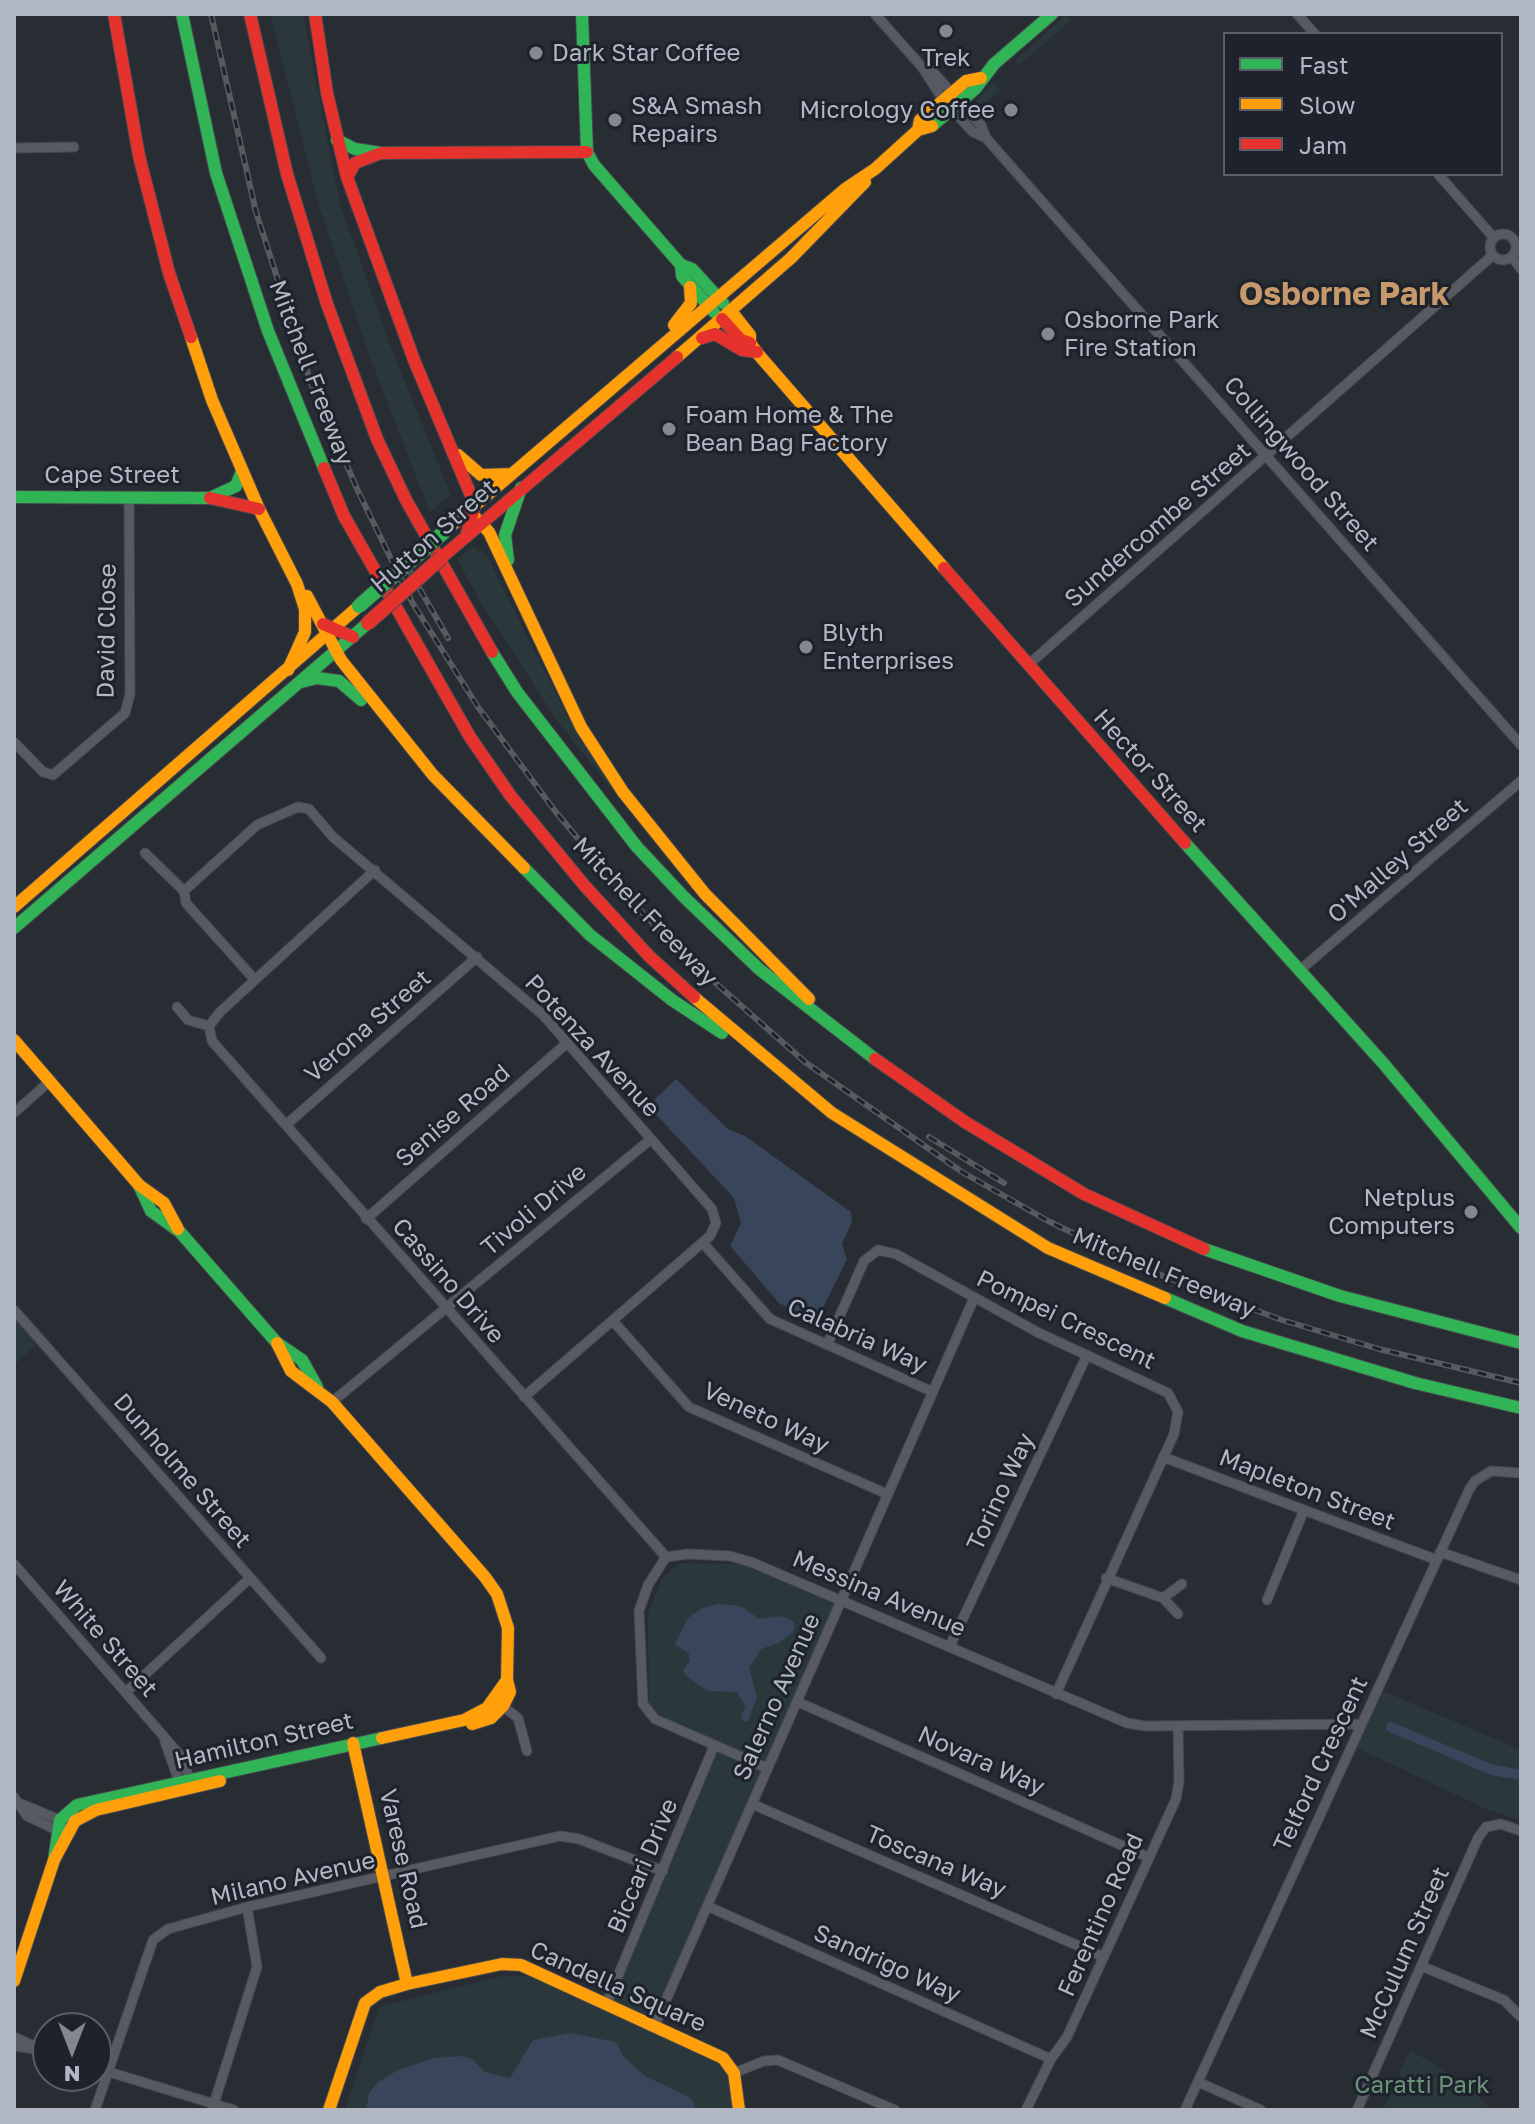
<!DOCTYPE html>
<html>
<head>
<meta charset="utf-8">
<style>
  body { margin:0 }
  #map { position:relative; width:1535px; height:2124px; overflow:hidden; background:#282c33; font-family:"Golos Text",sans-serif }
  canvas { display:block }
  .frame { position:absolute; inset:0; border:16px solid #b2b8c3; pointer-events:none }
  .legend { position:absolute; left:1223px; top:32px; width:280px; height:144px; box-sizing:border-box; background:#1d222c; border:2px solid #595e68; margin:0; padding:10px 14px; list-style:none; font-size:24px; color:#b2b8c3 }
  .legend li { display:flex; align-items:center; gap:16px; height:40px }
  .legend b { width:40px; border:2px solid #595e68 }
  .north { position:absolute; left:32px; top:2012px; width:80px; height:80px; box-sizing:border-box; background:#1d222c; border:2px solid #595e68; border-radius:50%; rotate:180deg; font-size:22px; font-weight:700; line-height:32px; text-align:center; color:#b2b8c3 }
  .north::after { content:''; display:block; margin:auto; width:28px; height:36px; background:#828791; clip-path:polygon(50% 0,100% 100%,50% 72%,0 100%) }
</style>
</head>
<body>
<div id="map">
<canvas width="1535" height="2124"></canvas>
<div class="frame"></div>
<ul class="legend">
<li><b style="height:10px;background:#30b455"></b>Fast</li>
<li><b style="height:10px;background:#ff9f0a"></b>Slow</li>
<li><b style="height:10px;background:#e5322d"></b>Jam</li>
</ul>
<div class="north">N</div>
</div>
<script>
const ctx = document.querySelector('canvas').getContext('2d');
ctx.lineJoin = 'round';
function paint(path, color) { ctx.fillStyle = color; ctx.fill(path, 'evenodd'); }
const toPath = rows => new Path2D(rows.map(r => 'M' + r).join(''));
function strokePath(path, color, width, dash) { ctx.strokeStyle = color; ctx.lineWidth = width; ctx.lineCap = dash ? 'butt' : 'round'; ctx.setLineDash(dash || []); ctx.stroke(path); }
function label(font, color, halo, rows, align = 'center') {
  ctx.font = font + ' "Golos Text",sans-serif'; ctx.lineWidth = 6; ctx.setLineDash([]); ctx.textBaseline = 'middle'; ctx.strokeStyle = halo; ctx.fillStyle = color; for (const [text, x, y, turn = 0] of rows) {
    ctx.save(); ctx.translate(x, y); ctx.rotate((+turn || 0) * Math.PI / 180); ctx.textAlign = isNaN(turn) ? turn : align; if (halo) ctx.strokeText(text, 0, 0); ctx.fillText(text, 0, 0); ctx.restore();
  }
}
const green = toPath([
  [270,14,303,14,340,204,392,350,451,495,430,512,370,358,320,210],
  [1066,15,1071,20,1019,66,1015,60],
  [993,81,1000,90,988,101,984,118,974,104],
  [473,547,488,557,567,716,612,783,609,786,558,722,481,603,457,559],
  [14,1318,37,1344,14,1365],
  [681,1563,743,1564,840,1604,768,1765,676,1724,649,1707,648,1613,662,1578],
  [1383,1691,1521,1750,1521,1821,1486,1809,1357,1748],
  [718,1751,767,1772,655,2021,612,2002],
  [502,1976,528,1976,625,2016,719,2062,728,2072,733,2110,345,2110,379,2007],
  [1410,2050,1474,2088,1490,2110,1383,2110]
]);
const water = toPath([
  [676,1079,728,1129,745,1136,851,1212,852,1222,842,1244,847,1259,816,1322,779,1303,730,1246,741,1223,734,1198,648,1106],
  [718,1604,741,1606,759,1619,782,1616,794,1622,794,1631,779,1643,761,1649,749,1668,757,1697,748,1721,743,1721,741,1714,746,1707,737,1692,707,1691,685,1675,683,1670,690,1661,689,1654,675,1644,688,1618,702,1608],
  [1389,1721,1491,1764,1521,1770,1521,1780,1491,1775,1385,1730],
  [570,2033,616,2042,623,2056,645,2076,691,2098,697,2110,366,2110,369,2093,378,2082,398,2070,435,2058,461,2056,472,2059,485,2072,510,2078,533,2040]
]);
const street = toPath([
  [875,14,922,67,944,101,973,132,986,138],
  [1297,14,1315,34],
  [922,67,932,71,981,125,986,138,1521,745],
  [14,148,74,147],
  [1438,174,1494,238],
  '1490 247a13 13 0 1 1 26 0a13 13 0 1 1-26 0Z',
  [1512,257,1521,269],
  [1028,665,1493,255],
  [14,742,43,772,53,775,125,713,130,694,129,498],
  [145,853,184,891],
  [375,870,220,1012,209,1026,212,1041,666,1557],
  [1300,970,1521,781],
  [255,980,186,903,184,891,257,825,298,807,309,809,333,837,543,1015,712,1209,716,1223,710,1236,524,1397],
  [177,1007,188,1020,209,1026],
  [14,1113,51,1080],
  [286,1125,477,957],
  [366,1219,567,1043],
  [703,1243,770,1319,933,1392],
  [14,1310,321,1658],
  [613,1321,689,1407,887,1494],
  [827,1345,864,1261,878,1250,896,1254,1037,1332,1168,1393,1178,1412,1174,1434,1056,1694],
  [332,1402,651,1139],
  [1163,1457,1437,1560],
  [1440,1552,1521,1580],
  [14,1564,179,1754,192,1784],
  [1106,1578,1163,1598,1178,1614],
  [1163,1598,1182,1584],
  [1267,1600,1304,1510],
  [950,1646,1087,1355],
  [126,1692,249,1579],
  [798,1702,1148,1857],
  [500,1704,518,1718,527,1751],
  [165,1742,181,1787],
  [767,1768,655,1719,643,1704,639,1611,648,1585,666,1557,687,1554,730,1556,751,1562,1127,1723,1145,1726,1362,1724],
  [14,1797,27,1816,61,1832],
  [19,1803,60,1820,68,1831],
  [752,1804,1104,1957],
  [707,1906,1051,2059],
  [1421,1966,1504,2000,1521,2017],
  [607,2002,714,1746],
  [655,2025,974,1298],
  [14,2037,48,2052],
  [14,2046,42,2050],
  [96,2068,234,2110],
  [734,2073,764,2061,778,2060,895,2110],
  [1198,2082,1261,2110],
  [95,2110,153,1940,168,1929,247,1907,560,1836,579,1839,663,1871],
  [212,2110,257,1967,247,1907],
  [1026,2110,1051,2059,1067,2037,1176,1799,1179,1781,1178,1726],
  [1185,2110,1469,1490,1475,1481,1491,1471,1521,1473],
  [1357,2110,1478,1838,1486,1827,1501,1824,1521,1831]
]);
const fast = toPath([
  [182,14,216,173,268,331,324,468],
  [582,14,587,152,594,165,681,265,692,269,723,303],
  [932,126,975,89,994,64,1052,14],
  [337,140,355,149,381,153],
  [681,265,682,276,714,312],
  [14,497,210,498,236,486,242,471],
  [508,560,505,535,521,488],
  [492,652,517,692,637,847,684,897,759,969,875,1059],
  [301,682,317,678,339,681,361,700],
  [1185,843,1383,1063,1521,1228],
  [524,868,590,935,672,1000,722,1033],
  [14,928,368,623],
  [139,1185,151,1211,180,1232,277,1343,302,1360,317,1387],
  [1204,1249,1340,1296,1521,1343],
  [1165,1298,1242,1331,1415,1383,1521,1408],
  [54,1860,60,1820,77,1805,382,1738]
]);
const slow = toPath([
  [918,130,920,120,966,81,981,78],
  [731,311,750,335,750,343,758,354,944,568],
  [674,325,691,303,690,287],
  [191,337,212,400,259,509,297,584,305,609,305,632,288,670],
  [677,357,791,258,865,182],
  [458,455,481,475,512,474],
  [459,519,474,516,489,532,581,727,623,792,705,894,809,999],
  [444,532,845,189,875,169,918,130,932,126],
  [307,596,341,660,433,775,524,868],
  [14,907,359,606],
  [694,997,832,1113,1048,1248,1165,1298],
  [14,1040,139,1185,164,1203,178,1229],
  [277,1343,291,1371,332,1402,485,1577,497,1594,508,1628,507,1680,487,1708,464,1720,382,1738],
  [472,1724,491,1718,503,1706,510,1692,507,1680],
  [353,1743,407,1984],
  [14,1981,54,1860,75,1821,96,1810,220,1781],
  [329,2110,365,2003,380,1992,407,1984,502,1964,521,1965,723,2058,734,2073,739,2110]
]);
const jam = toPath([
  [114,14,139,156,169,273,191,337],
  [250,14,287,174,327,304,377,439,406,500,492,652],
  [315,14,327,93,347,177,414,360,475,505,466,537],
  [347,177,355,163,381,153,587,152],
  [722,319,741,340,750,343],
  [702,338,715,334,742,350,757,352],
  [324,468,344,516,470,737,510,795,584,885,649,956,694,997],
  [210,498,259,509],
  [441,558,677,357],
  [944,568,1185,843],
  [323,624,353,637],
  [875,1059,965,1122,1084,1194,1204,1249]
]);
const rail = toPath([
  [211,14,256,212,311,383,358,491,412,602,478,707,555,811,619,888,677,949,805,1062,962,1172,1050,1222,1163,1276,1282,1320,1379,1349,1521,1383],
  [402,558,448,638],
  [929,1137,1004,1183]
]);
const fastBridge = toPath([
  [359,606,444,532]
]);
const jamBridge = toPath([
  [368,623,441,558]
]);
const markers = [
  [946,31,8,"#828791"],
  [536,53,8,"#828791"],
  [1011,110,8,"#828791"],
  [615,120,8,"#828791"],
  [1048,334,8,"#828791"],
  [669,429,8,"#828791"],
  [806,647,8,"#828791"],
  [1471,1212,8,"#828791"]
];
const poiNames = [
  ["Dark Star Coffee",552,53],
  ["Trek",946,58,"center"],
  ["S&A Smash",631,106],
  ["Repairs",631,134],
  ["Micrology Coffee",995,110,"right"],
  ["Osborne Park",1064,320],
  ["Fire Station",1064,348],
  ["Foam Home & The",685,415],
  ["Bean Bag Factory",685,443],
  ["Blyth",822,633],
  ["Enterprises",822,661],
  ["Netplus",1455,1198,"right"],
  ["Computers",1455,1226,"right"]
];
const streetNames = [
  ["Mitchell Freeway",311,373,69],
  ["Collingwood Street",1301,464,49],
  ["Cape Street",112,475],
  ["Sundercombe Street",1158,525,-41],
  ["Hutton Street",434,536,-41],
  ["David Close",107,631,-89],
  ["Hector Street",1150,771,48],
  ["O'Malley Street",1398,861,-41],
  ["Mitchell Freeway",645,912,46],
  ["Verona Street",368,1026,-41],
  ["Potenza Avenue",592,1046,47],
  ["Senise Road",453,1116,-41],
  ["Tivoli Drive",534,1210,-40],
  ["Mitchell Freeway",1164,1273,23],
  ["Cassino Drive",448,1281,49],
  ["Pompei Crescent",1066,1320,26],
  ["Calabria Way",857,1336,24],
  ["Veneto Way",766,1418,25],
  ["Dunholme Street",182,1471,49],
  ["Mapleton Street",1307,1490,21],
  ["Torino Way",1001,1492,-65],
  ["Messina Avenue",879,1594,23],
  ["White Street",105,1639,49],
  ["Salerno Avenue",777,1697,-66],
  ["Hamilton Street",264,1741,-13],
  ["Novara Way",981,1761,24],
  ["Telford Crescent",1321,1764,-65],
  ["Varese Road",403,1859,77],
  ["Toscana Way",936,1862,23],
  ["Biccari Drive",643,1866,-67],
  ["Milano Avenue",293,1879,-13],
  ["Ferentino Road",1101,1915,-66],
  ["McCulum Street",1405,1953,-66],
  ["Sandrigo Way",887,1964,24],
  ["Candella Square",618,1987,24]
];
const parkNames = [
  ["Caratti Park",1422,2085]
];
const districtNames = [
  ["Osborne Park",1344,295]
];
paint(green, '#2a383b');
paint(water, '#39455a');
strokePath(street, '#46484e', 11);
strokePath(fast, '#46484e', 14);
strokePath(slow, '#46484e', 14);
strokePath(jam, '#46484e', 14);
strokePath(street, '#575a61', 9);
strokePath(fast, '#30b455', 12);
strokePath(slow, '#ff9f0a', 12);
strokePath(jam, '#e5322d', 12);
strokePath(rail, '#575a5e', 6);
strokePath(rail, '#1d222c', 3, [9]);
strokePath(fastBridge, '#464950', 16, []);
strokePath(jamBridge, '#464950', 16, []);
strokePath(fastBridge, '#30b455', 14);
strokePath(jamBridge, '#e5322d', 14);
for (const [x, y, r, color] of markers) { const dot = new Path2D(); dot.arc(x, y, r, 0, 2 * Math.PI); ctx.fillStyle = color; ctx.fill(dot); strokePath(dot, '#1d222c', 3); }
label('24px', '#b2b8c3', '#1d222c', poiNames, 'left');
label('24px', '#b2b8c3', '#1d222c', streetNames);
label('24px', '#6c9178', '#1d222c', parkNames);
label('bold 32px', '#c6996b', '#1d222c', districtNames);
</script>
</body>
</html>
